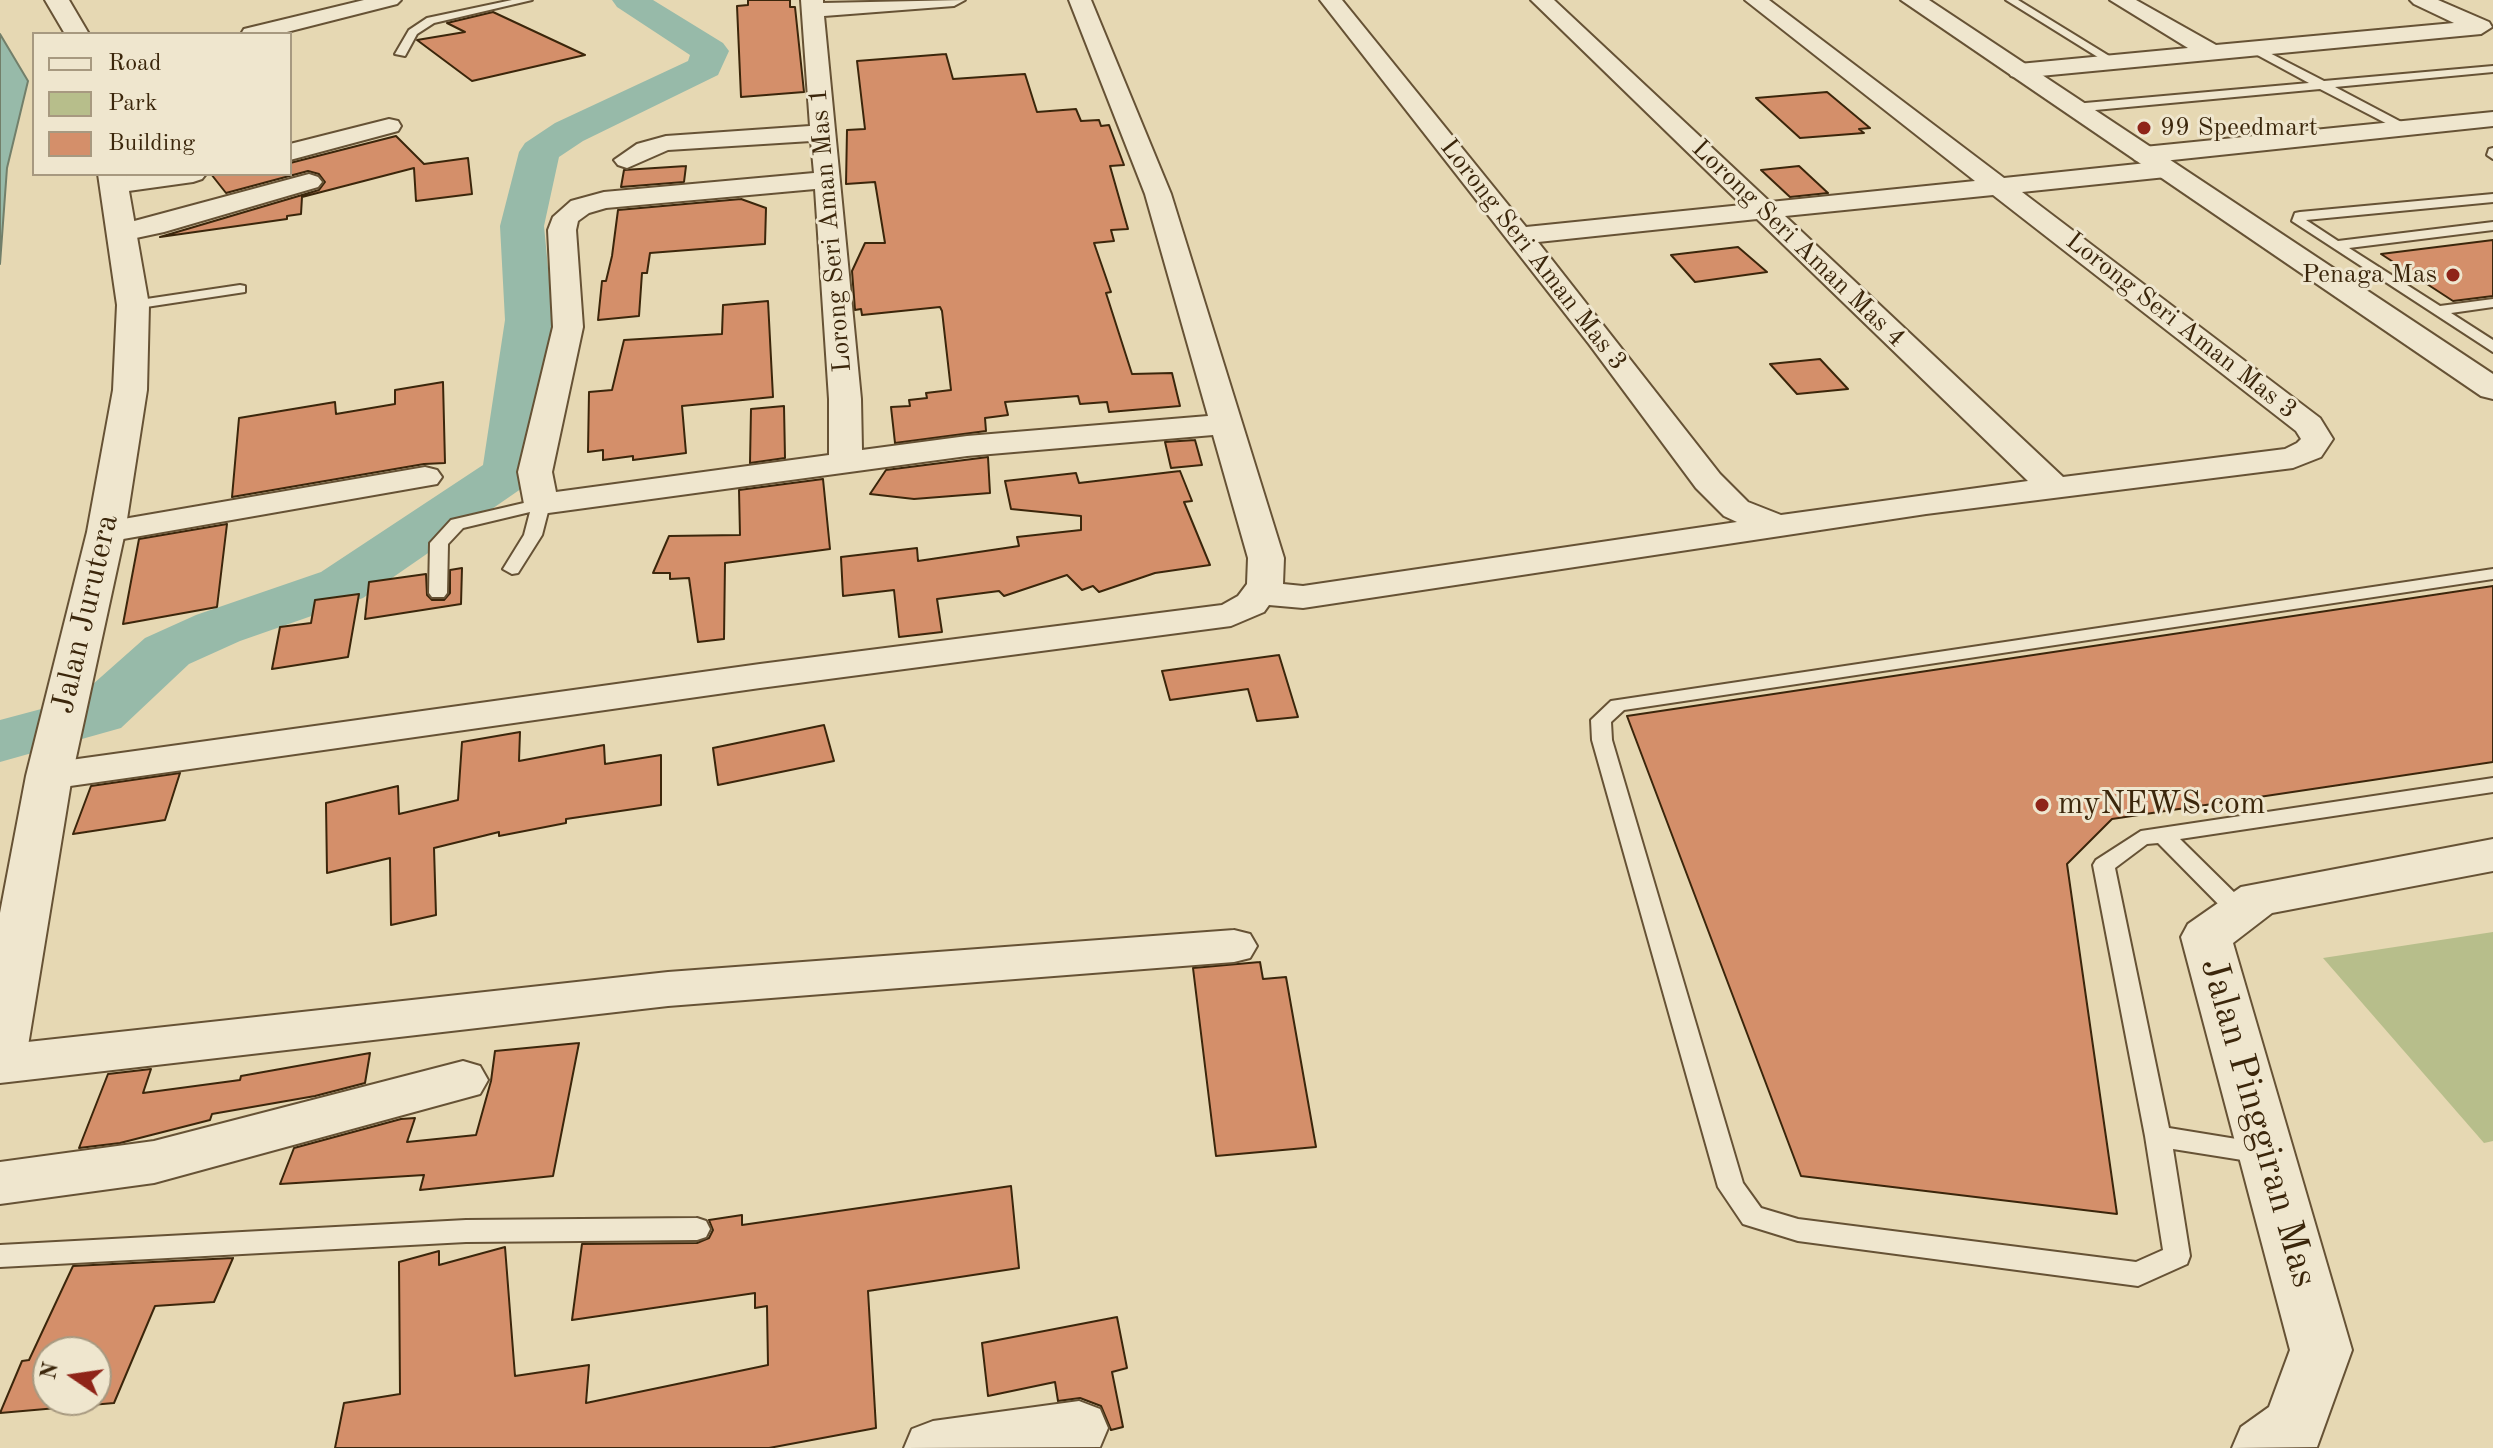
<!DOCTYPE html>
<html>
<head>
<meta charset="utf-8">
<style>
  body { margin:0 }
  #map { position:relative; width:2493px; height:1448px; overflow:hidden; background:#e6d8b3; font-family:"Old Standard TT",serif }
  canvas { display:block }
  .legend { position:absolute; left:32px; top:32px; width:260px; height:144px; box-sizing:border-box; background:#efe6ce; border:2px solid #a79980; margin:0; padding:10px 14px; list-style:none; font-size:24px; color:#3b260b }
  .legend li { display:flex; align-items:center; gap:16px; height:40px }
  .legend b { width:40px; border:2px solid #a79980 }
  .north { position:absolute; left:32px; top:1336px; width:80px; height:80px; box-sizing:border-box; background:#efe6ce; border:2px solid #a79980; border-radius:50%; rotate:283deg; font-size:22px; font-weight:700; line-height:32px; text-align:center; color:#3b260b }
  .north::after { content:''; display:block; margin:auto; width:28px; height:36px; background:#8f2418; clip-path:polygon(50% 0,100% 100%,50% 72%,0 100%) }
</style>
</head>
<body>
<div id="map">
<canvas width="2493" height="1448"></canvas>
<ul class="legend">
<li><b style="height:10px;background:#efe6ce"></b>Road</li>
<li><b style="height:22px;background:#b7be8b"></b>Park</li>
<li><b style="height:22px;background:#d48f6a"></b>Building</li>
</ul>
<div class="north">N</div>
</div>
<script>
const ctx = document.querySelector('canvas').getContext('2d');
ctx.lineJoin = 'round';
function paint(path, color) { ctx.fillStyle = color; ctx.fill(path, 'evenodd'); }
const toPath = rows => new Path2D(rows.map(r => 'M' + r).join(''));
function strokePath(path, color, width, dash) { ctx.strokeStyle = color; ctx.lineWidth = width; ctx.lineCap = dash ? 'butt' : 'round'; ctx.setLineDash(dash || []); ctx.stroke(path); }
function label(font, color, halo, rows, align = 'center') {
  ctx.font = font + ' "Old Standard TT",serif'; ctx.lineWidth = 6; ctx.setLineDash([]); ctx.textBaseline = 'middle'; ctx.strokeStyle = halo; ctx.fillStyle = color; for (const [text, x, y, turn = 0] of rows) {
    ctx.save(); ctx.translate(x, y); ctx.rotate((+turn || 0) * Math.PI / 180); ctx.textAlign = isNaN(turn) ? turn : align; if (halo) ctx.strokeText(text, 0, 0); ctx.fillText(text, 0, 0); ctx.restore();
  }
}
const green = toPath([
  [2493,932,2493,1141,2484,1143,2323,958]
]);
const water = toPath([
  [0,34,28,81,7,168,0,264,0,34]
]);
const river = toPath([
  [612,0,653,0,723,43,729,51,718,75,583,141,559,157,544,226,553,320,537,472,528,484,363,598,240,641,189,664,121,728,0,762,0,720,75,700,145,638,196,615,321,572,483,465,505,320,500,226,519,152,525,143,555,123,688,61,690,55,617,7,612,0]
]);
const building = toPath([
  [748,0,790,0,790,7,795,7,804,92,741,97,737,6,748,5,748,0],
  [493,12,585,55,472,81,417,40,465,32,447,23,493,12],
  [946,54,953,79,1025,74,1037,112,1076,109,1081,121,1099,120,1101,126,1109,125,1124,165,1110,166,1128,229,1111,230,1114,241,1094,243,1111,292,1106,293,1132,374,1172,373,1180,406,1109,412,1107,402,1080,404,1078,396,1005,402,1008,415,985,418,986,431,895,443,891,407,910,406,909,400,927,398,926,393,951,390,942,311,940,307,862,315,861,309,855,310,852,271,865,243,885,243,875,182,846,184,847,130,865,129,857,61,946,54],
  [1827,92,1870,128,1859,129,1864,133,1800,138,1756,98,1827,92],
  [396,136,424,164,468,158,472,194,416,201,414,168,302,197,301,214,287,216,287,219,160,237,319,190,325,182,319,174,308,171,226,193,211,174,290,174,290,163,396,136],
  [686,166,684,182,621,187,624,170,686,166],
  [1799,166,1828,193,1790,197,1761,170,1799,166],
  [741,199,766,208,765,244,650,253,647,273,642,273,639,316,598,320,602,281,606,281,612,256,618,210,741,199],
  [2493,240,2493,296,2453,301,2381,254,2493,240],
  [1738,247,1767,272,1695,282,1671,255,1738,247],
  [768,301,773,397,682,406,686,453,633,460,633,456,603,460,603,450,588,452,589,392,612,390,624,340,722,334,723,305,768,301],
  [1820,359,1848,389,1797,394,1770,364,1820,359],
  [443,382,445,463,424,464,232,497,239,418,335,402,336,414,395,404,395,390,443,382],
  [784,406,785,458,750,463,751,409,784,406],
  [1195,440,1202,465,1171,468,1165,442,1195,440],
  [988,457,990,493,914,499,870,494,886,470,988,457],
  [1180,471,1192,501,1184,502,1210,565,1155,573,1099,592,1093,586,1082,590,1067,575,1004,596,999,591,937,599,942,632,899,637,894,590,843,596,841,557,917,548,918,561,1019,546,1017,537,1081,530,1081,516,1011,509,1005,481,1076,473,1079,483,1180,471],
  [823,479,830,549,725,563,724,639,698,642,689,578,670,579,670,573,653,573,669,536,740,535,739,490,823,479],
  [227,524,217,607,123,624,139,539,227,524],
  [462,568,461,604,365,619,369,582,426,574,427,595,432,600,444,600,450,593,450,570,462,568],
  [2493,586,2493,762,2112,819,2067,864,2117,1214,1801,1176,1627,716,2493,586],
  [359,594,348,657,272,669,280,627,311,623,315,600,359,594],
  [1279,655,1298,717,1257,721,1248,689,1170,700,1162,671,1279,655],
  [824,725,834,761,718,785,713,748,824,725],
  [520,732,519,761,604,745,605,764,661,755,661,805,566,819,566,823,499,836,499,832,434,848,436,915,391,925,390,858,327,873,326,803,398,786,399,814,458,800,462,742,520,732],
  [180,773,165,820,73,834,91,786,180,773],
  [1260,962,1263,979,1286,977,1316,1147,1216,1156,1193,968,1260,962],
  [579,1043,553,1176,420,1190,424,1175,280,1184,294,1148,401,1119,415,1118,407,1142,476,1135,491,1081,495,1051,579,1043],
  [370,1053,365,1083,315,1096,212,1114,210,1120,120,1143,79,1148,108,1074,151,1069,143,1093,240,1080,241,1076,370,1053],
  [1011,1186,1019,1268,868,1291,876,1428,769,1448,335,1448,344,1403,400,1394,399,1262,439,1251,439,1265,505,1247,515,1376,589,1365,586,1403,768,1365,767,1306,755,1308,755,1293,572,1320,582,1244,697,1243,709,1238,713,1230,709,1220,742,1215,742,1225,1011,1186],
  [233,1258,214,1302,155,1306,114,1403,0,1413,22,1361,29,1360,73,1266,233,1258],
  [48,1352,96,1352,96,1400,48,1400,48,1352],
  [1117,1317,1127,1368,1112,1372,1123,1427,1111,1430,1101,1406,1080,1398,1058,1401,1055,1382,988,1396,982,1343,1117,1317]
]);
const service = toPath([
  [512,0,532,0,434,23,417,34,405,56,395,54,409,30,427,18,512,0],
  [2006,0,2018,0,2119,62,2109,64,2006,0],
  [2250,47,2258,47,2324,81,2493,66,2493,72,2335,87,2407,125,2407,131,2403,132,2320,89,2074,112,2068,108,2074,104,2309,83,2250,51,2250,47],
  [2493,148,2493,159,2487,155,2489,149,2493,148],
  [2493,194,2493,202,2306,220,2338,241,2493,222,2493,230,2349,248,2440,306,2493,299,2493,307,2451,313,2493,340,2493,352,2292,221,2295,213,2300,212,2493,194],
  [240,285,245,286,245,292,133,309,126,305,133,301,240,285],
  [541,499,550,504,542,535,518,573,512,574,503,569,524,535,530,512,463,528,448,544,447,593,444,597,432,597,429,593,430,543,451,520,541,499],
  [2493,569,2493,579,1624,710,1611,722,1612,740,1743,1183,1761,1208,1798,1219,2136,1262,2163,1250,2145,1136,2093,865,2096,860,2141,831,2493,778,2493,792,2180,839,2248,906,2251,912,2248,918,2240,920,2232,918,2158,843,2147,844,2115,868,2169,1128,2261,1143,2270,1146,2274,1153,2270,1160,2261,1163,2173,1149,2190,1256,2187,1264,2138,1286,1798,1241,1743,1224,1718,1187,1592,740,1591,720,1611,701,2493,569],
  [697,1218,706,1221,710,1229,706,1237,697,1240,466,1242,0,1267,0,1245,466,1220,697,1218]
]);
const minor = toPath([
  [364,0,401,0,397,4,279,34,241,34,244,29,364,0],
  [801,0,823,0,823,3,965,0,954,6,824,16,861,399,862,450,967,436,1208,416,1145,194,1069,0,1091,0,1171,194,1284,558,1283,584,1303,586,1737,522,1724,516,1696,488,1589,344,1320,0,1342,0,1526,227,1742,205,1531,0,1554,0,1770,202,1975,181,1745,0,1769,0,2004,178,2166,161,2175,164,2179,169,2175,174,2166,177,2022,192,2320,418,2333,439,2321,457,2293,468,1926,514,1303,608,1269,605,1264,612,1231,626,760,688,49,789,34,786,28,776,34,766,49,763,760,664,1222,605,1238,596,1247,584,1248,558,1213,435,967,456,541,514,529,511,524,504,518,472,553,327,548,230,553,217,571,201,604,192,814,173,811,141,668,150,627,168,618,165,614,160,637,144,666,136,810,126,801,0],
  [815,189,829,399,829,455,556,492,552,472,583,327,576,230,578,221,589,213,606,208,815,189],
  [1993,195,2296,431,2301,439,2297,443,2285,449,2063,477,1785,216,1993,195],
  [1757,219,2028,481,1781,515,1748,502,1720,474,1538,242,1757,219],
  [2110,0,2136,0,2216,45,2454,23,2414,4,2410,0,2438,0,2489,22,2492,27,2481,34,2019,78,2011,76,2008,71,2011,66,2019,64,2188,48,2110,0],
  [2493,112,2493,126,2144,163,2135,160,2131,155,2135,150,2144,147,2493,112],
  [389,119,398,121,401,126,398,131,290,160,290,144,389,119],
  [137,174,206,174,202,179,193,182,114,193,105,190,101,185,105,180,137,174],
  [309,174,318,177,322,182,318,187,164,232,122,241,112,239,108,233,112,227,309,174],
  [425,467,437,470,442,477,437,484,106,542,94,539,89,532,94,525,106,522,425,467],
  [1234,930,1250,934,1257,946,1250,958,1234,962,668,1006,0,1083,0,1045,668,972,1234,930],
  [463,1061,480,1066,488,1080,480,1094,154,1183,0,1204,0,1162,154,1141,463,1061],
  [1079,1401,1100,1409,1108,1428,1100,1447,904,1448,912,1429,933,1421,1079,1401]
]);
const tertiary = toPath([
  [45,0,69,0,89,34,65,34,45,0],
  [1901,0,1929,0,2493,374,2493,399,2481,396,1901,0],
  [98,174,126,174,149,305,147,390,125,532,72,776,27,1052,19,1066,0,1072,0,913,26,776,87,532,113,390,117,305,98,174],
  [2493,839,2493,871,2272,913,2233,943,2352,1350,2317,1447,2232,1448,2241,1427,2269,1407,2290,1350,2181,937,2188,924,2241,887,2493,839]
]);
const markers = [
  [2144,128,8,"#8f2418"],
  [2453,275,8,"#8f2418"],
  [2042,805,8,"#8f2418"]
];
const farPoinames = [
  ["99 Speedmart",2160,128],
  ["Penaga Mas",2437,275,"right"]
];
const farStreetnames = [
  ["Lorong Seri Aman Mas 1",831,230,-95],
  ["Lorong Seri Aman Mas 4",1798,244,44],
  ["Lorong Seri Aman Mas 3",1533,255,52],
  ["Lorong Seri Aman Mas 3",2181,326,38]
];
const streetNames = [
  ["Jalan Jurutera",86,614,-77]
];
const poiNames = [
  ["myNEWS.com",2058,805]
];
const nearStreetnames = [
  ["Jalan Pinggiran Mas",2258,1123,74]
];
paint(green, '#b7be8b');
paint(water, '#97baa9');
strokePath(water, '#727f6a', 2);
paint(river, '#97baa9');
paint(building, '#d48f6a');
strokePath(building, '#3b260b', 2);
strokePath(service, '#665235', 4);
strokePath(minor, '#665235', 4);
strokePath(tertiary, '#665235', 4);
paint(service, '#efe6ce');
paint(minor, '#efe6ce');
paint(tertiary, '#efe6ce');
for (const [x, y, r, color] of markers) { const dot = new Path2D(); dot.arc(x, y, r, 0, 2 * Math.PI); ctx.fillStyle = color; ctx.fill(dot); strokePath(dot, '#efe6ce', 3); }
label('26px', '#3b260b', '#efe6ce', farPoinames, 'left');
label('26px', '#3b260b', '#efe6ce', farStreetnames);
label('32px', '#3b260b', '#efe6ce', streetNames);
label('32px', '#3b260b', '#efe6ce', poiNames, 'left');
label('38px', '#3b260b', '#efe6ce', nearStreetnames);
</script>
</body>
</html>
